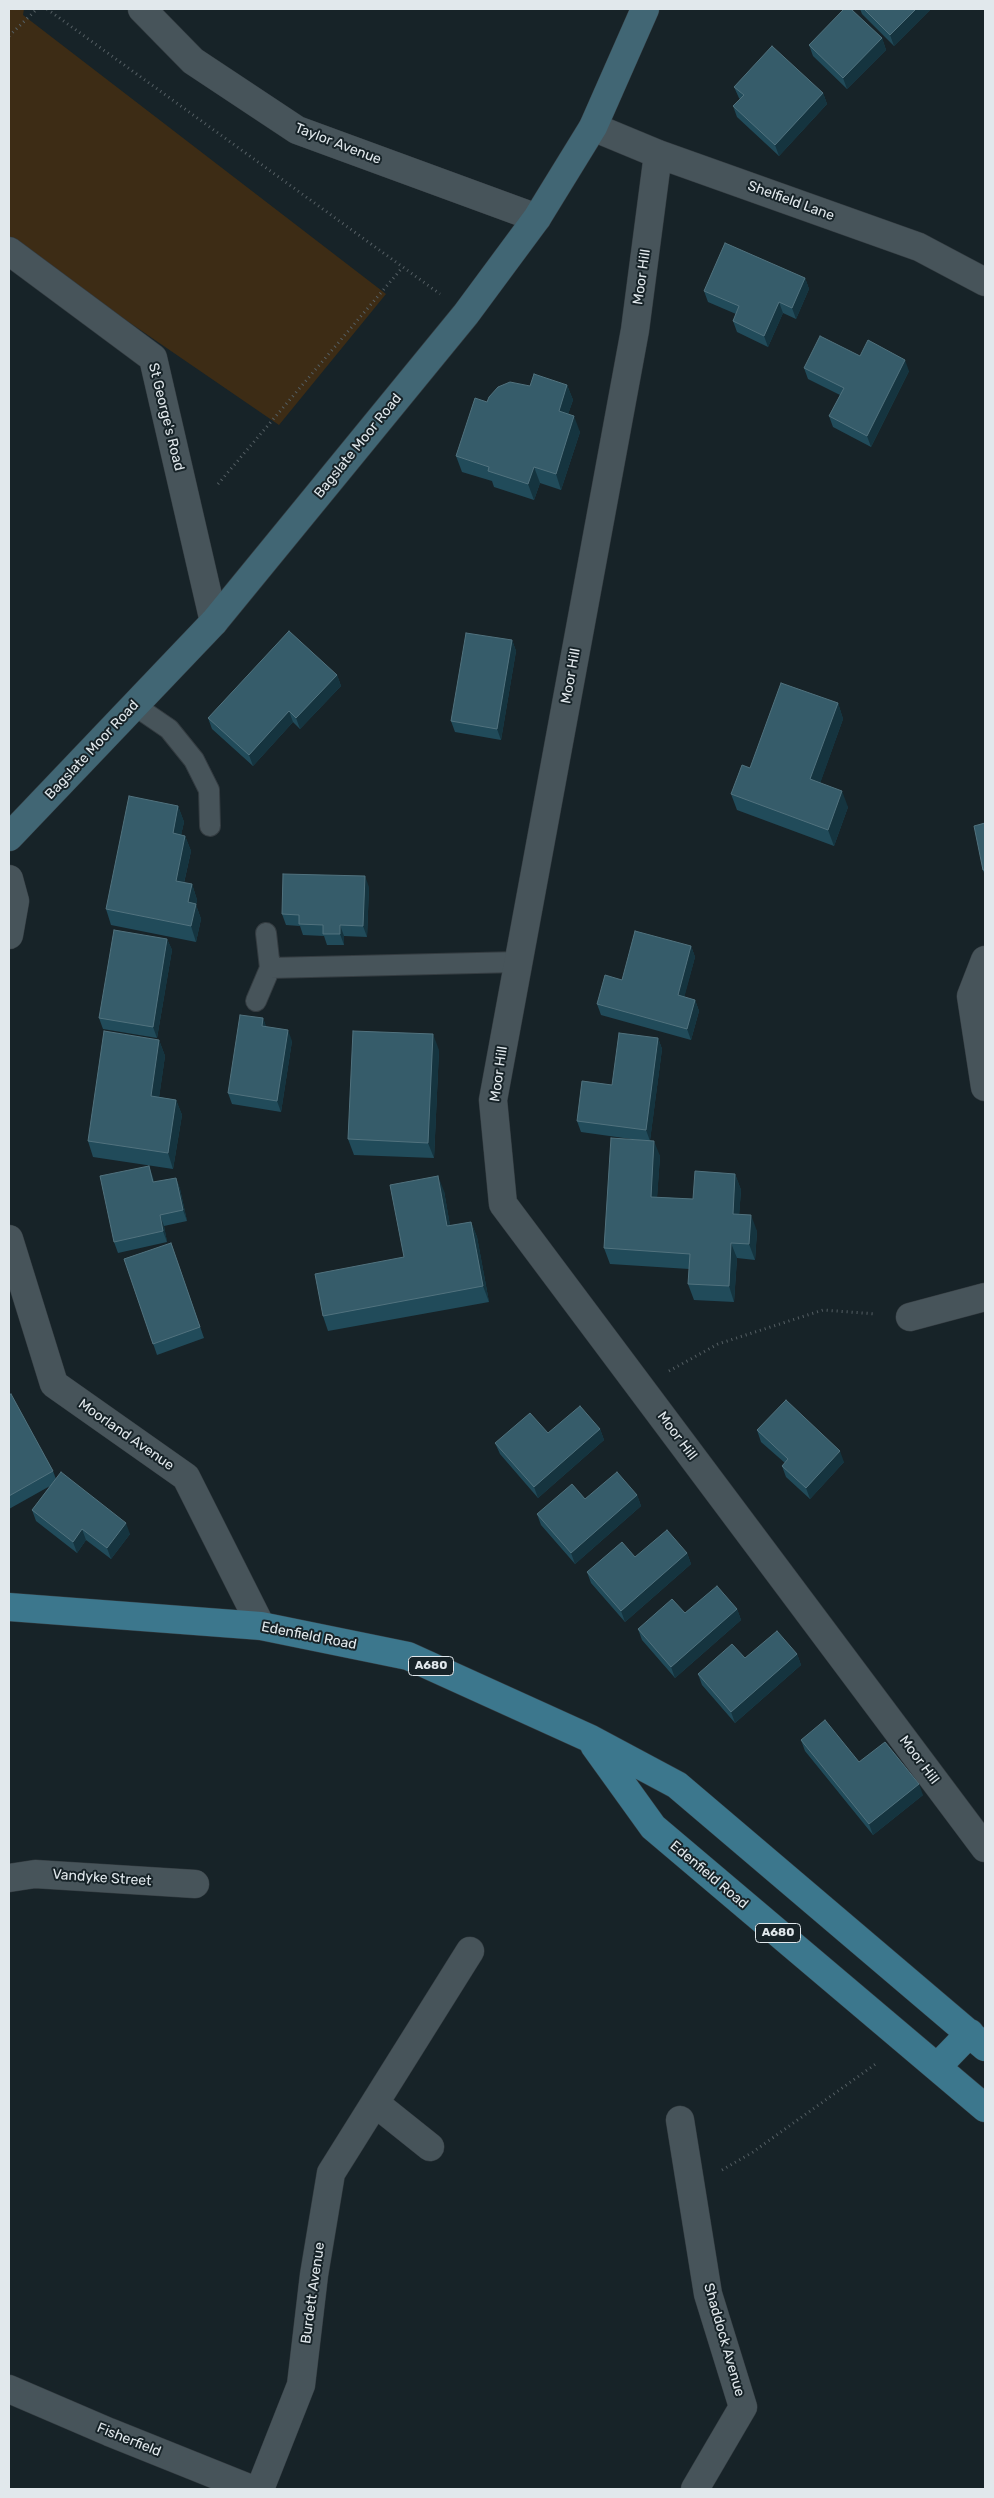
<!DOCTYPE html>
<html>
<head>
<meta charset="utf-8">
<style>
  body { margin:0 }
  #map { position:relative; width:994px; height:2498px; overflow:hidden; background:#172328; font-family:Rubik,sans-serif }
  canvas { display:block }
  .frame { position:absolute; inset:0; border:10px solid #e1e8ec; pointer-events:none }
</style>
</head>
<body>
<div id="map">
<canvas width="994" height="2498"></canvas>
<div class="frame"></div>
</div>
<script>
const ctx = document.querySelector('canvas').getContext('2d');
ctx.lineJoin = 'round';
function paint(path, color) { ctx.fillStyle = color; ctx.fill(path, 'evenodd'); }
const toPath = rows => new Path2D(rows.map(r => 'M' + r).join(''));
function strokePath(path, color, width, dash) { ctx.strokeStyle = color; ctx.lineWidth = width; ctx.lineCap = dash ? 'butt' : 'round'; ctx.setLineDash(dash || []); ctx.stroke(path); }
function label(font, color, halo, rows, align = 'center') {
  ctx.font = font + ' Rubik,sans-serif'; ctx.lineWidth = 4; ctx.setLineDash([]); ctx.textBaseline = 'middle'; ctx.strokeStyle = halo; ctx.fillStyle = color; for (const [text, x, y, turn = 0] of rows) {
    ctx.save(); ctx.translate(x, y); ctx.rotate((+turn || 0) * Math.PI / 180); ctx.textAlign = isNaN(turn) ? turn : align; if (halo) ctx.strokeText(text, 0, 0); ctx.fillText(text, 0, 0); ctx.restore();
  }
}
const green = toPath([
  [9,9,24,9,23,15,386,294,279,425,9,240]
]);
const path = toPath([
  [47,9,440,294],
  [9,36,37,9],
  [218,484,402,268],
  [669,1371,718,1344,823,1310,876,1314],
  [722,2170,753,2152,877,2063]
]);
const lane = toPath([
  [134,705,169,729,194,760,209,790,210,826],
  [266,933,270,968],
  [256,1001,270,968,518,962]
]);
const street = toPath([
  [142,9,193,61,297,130,537,218],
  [593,127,658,154,919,247,985,282],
  [658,154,635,330,493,1100,503,1204,985,1848],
  [9,251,153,358,214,622],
  [9,879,15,901,9,935],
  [985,960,971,996,985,1087],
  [9,1239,54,1384,186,1477,261,1626],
  [910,1317,985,1297],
  [9,1878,35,1874,195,1884],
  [375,2103,430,2147],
  [680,2120,708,2294,743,2407,695,2489],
  [9,2389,109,2432,251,2489],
  [260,2489,301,2385,314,2275,331,2173,470,1951]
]);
const secondary = toPath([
  [9,837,214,622,466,314,537,218,593,127,645,9]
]);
const primary = toPath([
  [9,1607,261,1626,408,1656,591,1739,677,1785,985,2047],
  [594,1745,653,1827,985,2108],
  [937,2067,970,2033]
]);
const wall = toPath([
  [860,9,931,9,894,46,862,14],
  [882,38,886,50,847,89,813,56,809,45],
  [734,87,823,93,827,104,779,156,737,117,733,106,740,99,739,98],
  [805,278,809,289,796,319,783,313,768,347,737,332,733,321,736,314,708,302,704,291],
  [860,356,909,371,871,447,833,427,829,416,840,395,808,379,804,368],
  [567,385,573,400,568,414,580,432,561,490,540,483,534,500,494,487,492,481,462,472,456,456,487,402,530,386],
  [512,640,516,651,501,740,455,732,451,721],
  [337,675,341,686,300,729,293,722,253,766,212,729,208,718],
  [838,703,843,719,820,783,848,807,834,846,737,810,731,794,750,768],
  [178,806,184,822,181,835,185,836,191,851,184,883,192,884,197,900,196,905,201,919,196,942,111,925,106,909],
  [985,824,985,876,983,870],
  [369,887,367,937,344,936,344,945,327,945,324,936,303,935,300,926,286,925,282,914],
  [167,939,172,950,157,1038,103,1029,99,1018],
  [691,946,695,957,684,997,695,1000,699,1011,691,1040,601,1015,597,1004,622,980],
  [263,1018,266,1027,292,1041,281,1112,232,1104,228,1093],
  [658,1038,662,1049,650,1140,660,1156,657,1197,693,1199,735,1174,741,1190,739,1215,757,1231,755,1260,737,1258,734,1302,694,1300,688,1284,689,1269,610,1264,604,1248,638,1140,581,1132,577,1121],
  [159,1040,165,1056,159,1097,176,1100,182,1115,173,1169,93,1157,88,1141],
  [439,1050,434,1158,354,1155,348,1139],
  [149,1166,154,1182,176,1178,180,1189,187,1221,164,1226,167,1242,118,1253,114,1242],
  [444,1191,450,1226,471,1222,477,1237,489,1302,328,1331,323,1316,404,1257],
  [171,1243,204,1338,157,1355,124,1259],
  [9,1395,53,1471,56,1479,130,1534,111,1559,86,1540,77,1553,36,1521,32,1510,50,1486,9,1509],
  [600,1429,604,1440,538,1498,500,1454,495,1443],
  [757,1430,844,1462,810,1499,786,1477,782,1466,785,1463,761,1442],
  [637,1495,641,1506,575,1564,541,1525,537,1514,585,1499],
  [687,1553,691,1564,625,1622,591,1583,587,1572,635,1557],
  [737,1609,741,1620,675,1678,642,1640,638,1629,685,1613],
  [797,1654,801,1665,735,1723,702,1685,698,1674,745,1658],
  [801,1740,859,1762,923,1795,873,1835,805,1751]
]);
const shadedWall = toPath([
  [916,9,931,9,894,46,890,35],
  [882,38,886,50,847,89,843,78],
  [823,93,827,104,779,156,775,145],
  [805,278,809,289,796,319,792,308],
  [779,302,783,313,768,347,764,336],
  [905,360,909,371,871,447,867,436],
  [567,385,573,400,564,426,559,411],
  [574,416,580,432,561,490,556,474],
  [534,467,540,483,534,500,528,484],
  [512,640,516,651,501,740,497,729],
  [337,675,341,686,300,729,296,718],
  [838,703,843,719,816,795,810,779],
  [289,711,293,722,253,766,249,755],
  [842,791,848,807,834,846,828,830],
  [178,806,184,822,178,849,173,833],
  [185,836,191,851,181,896,176,881],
  [365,876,369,887,367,937,363,926],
  [192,884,197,900,196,905,201,919,196,942,191,926,188,902],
  [340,925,344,936,344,945,340,934],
  [167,939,172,950,157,1038,153,1027],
  [691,946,695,957,682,1006,678,995],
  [695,1000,699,1011,691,1040,687,1029],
  [263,1018,267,1029,262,1026],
  [288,1030,292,1041,281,1112,277,1101],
  [433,1034,439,1050,434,1158,428,1143],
  [658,1038,662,1049,650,1141,646,1130],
  [159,1040,165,1056,157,1112,151,1096],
  [176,1100,182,1115,173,1169,168,1153],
  [654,1141,660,1156,656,1213,651,1197],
  [149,1166,153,1177,157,1193,153,1182],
  [735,1174,741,1190,738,1230,733,1214],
  [438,1176,444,1191,453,1242,447,1226],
  [176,1178,180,1189,187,1221,183,1210],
  [160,1215,164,1226,167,1242,163,1231],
  [751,1215,757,1231,755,1260,749,1244],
  [471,1222,477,1237,489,1302,483,1286],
  [731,1243,737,1258,734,1302,729,1286],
  [600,1429,604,1440,538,1498,534,1487],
  [840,1451,844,1462,810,1499,806,1488],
  [637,1495,641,1506,575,1564,571,1553],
  [126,1523,130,1534,111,1559,107,1548],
  [82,1529,86,1540,77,1553,73,1542],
  [687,1553,691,1564,625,1622,621,1611],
  [737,1609,741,1620,675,1678,671,1667],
  [797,1654,801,1665,735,1723,731,1712],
  [919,1784,923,1795,873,1835,869,1824]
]);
const building = toPath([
  [844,9,851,9,882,38,843,78,809,45,844,9],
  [864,9,916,9,890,35,864,9],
  [772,46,823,93,775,145,733,106,744,95,734,87,772,46],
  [725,243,805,278,792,308,779,302,764,336,733,321,739,306,704,291,725,243],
  [820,336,860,356,868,340,905,360,867,436,829,416,844,388,804,368,820,336],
  [534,374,567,385,559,411,574,416,556,474,534,467,528,484,488,471,489,467,456,456,475,398,487,402,489,397,498,387,510,382,530,386,534,374],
  [289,631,337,675,296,718,289,711,249,755,208,718,289,631],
  [466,633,512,640,497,729,451,721,466,633],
  [781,683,838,703,810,779,842,791,828,830,731,794,742,765,750,768,781,683],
  [129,796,178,806,173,833,185,836,176,881,192,884,188,902,196,904,191,926,106,909,129,796],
  [985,823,985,870,983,870,974,826,985,823],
  [283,874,365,876,363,926,340,925,340,934,323,934,323,925,299,924,299,915,282,914,283,874],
  [114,930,167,939,153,1027,99,1018,114,930],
  [635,931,691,946,678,995,695,1000,687,1029,597,1004,605,975,622,980,635,931],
  [240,1015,263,1018,262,1026,288,1030,277,1101,228,1093,240,1015],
  [104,1031,159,1040,151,1096,176,1100,168,1153,88,1141,104,1031],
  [353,1031,433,1034,428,1143,348,1139,353,1031],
  [619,1033,658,1038,646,1130,577,1121,582,1081,612,1085,619,1033],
  [611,1138,654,1141,651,1197,693,1199,695,1171,735,1174,733,1214,751,1215,749,1244,731,1243,729,1286,688,1284,690,1254,604,1248,611,1138],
  [149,1166,153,1182,176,1178,183,1210,160,1215,163,1231,114,1242,100,1176,149,1166],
  [438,1176,447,1226,471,1222,483,1286,323,1316,315,1274,404,1257,390,1185,438,1176],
  [171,1243,200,1327,153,1344,124,1259,171,1243],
  [11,1394,53,1471,9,1496,9,1395,11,1394],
  [786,1400,840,1451,806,1488,782,1466,788,1459,757,1430,786,1400],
  [580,1406,600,1429,534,1487,495,1443,530,1413,548,1433,580,1406],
  [61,1472,126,1523,107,1548,82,1529,73,1542,32,1510,61,1472],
  [617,1472,637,1495,571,1553,537,1514,572,1484,585,1499,617,1472],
  [667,1530,687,1553,621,1611,587,1572,622,1542,635,1557,667,1530],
  [717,1586,737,1609,671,1667,638,1629,672,1599,685,1613,717,1586],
  [777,1631,797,1654,731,1712,698,1674,732,1644,745,1658,777,1631],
  [825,1720,859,1762,885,1742,919,1784,869,1824,801,1740,825,1720]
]);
const shields = [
  [431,1666,45],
  [778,1933,45]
];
const shieldNames = [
  ["A680",431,1666],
  ["A680",778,1933]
];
const streetNames = [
  ["Taylor Avenue",338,144,21],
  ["Shelfield Lane",791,201,20],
  ["Moor Hill",642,277,-82],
  ["St George's Road",166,417,76],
  ["Bagslate Moor Road",358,446,-51],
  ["Moor Hill",571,676,-80],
  ["Bagslate Moor Road",92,750,-47],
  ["Moor Hill",499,1074,-82],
  ["Moorland Avenue",126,1435,35],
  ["Moor Hill",677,1436,53],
  ["Edenfield Road",309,1636,11],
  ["Moor Hill",919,1760,53],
  ["Edenfield Road",709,1875,40],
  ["Vandyke Street",102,1878,4],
  ["Burdett Avenue",313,2293,-82],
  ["Shaddock Avenue",724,2340,74],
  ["Fisherfield",129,2440,22]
];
paint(green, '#3d2c15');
strokePath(lane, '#343c41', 22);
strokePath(street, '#343c41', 29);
strokePath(secondary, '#343c41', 29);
strokePath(primary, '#343c41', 29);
strokePath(path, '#555f64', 3, [1, 4]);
strokePath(lane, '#47545a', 20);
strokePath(street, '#47545a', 28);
strokePath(secondary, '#416674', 28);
strokePath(primary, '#3c778d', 28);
paint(wall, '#214b5a');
paint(shadedWall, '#15343f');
paint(building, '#365c6a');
strokePath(building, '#51727e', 1);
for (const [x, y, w] of shields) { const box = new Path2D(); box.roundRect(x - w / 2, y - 9.5, w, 19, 4); ctx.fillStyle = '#172328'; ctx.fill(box); strokePath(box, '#e1e8ec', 1); }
label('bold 12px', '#e1e8ec', null, shieldNames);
label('14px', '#e1e8ec', '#172328', streetNames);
</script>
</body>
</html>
